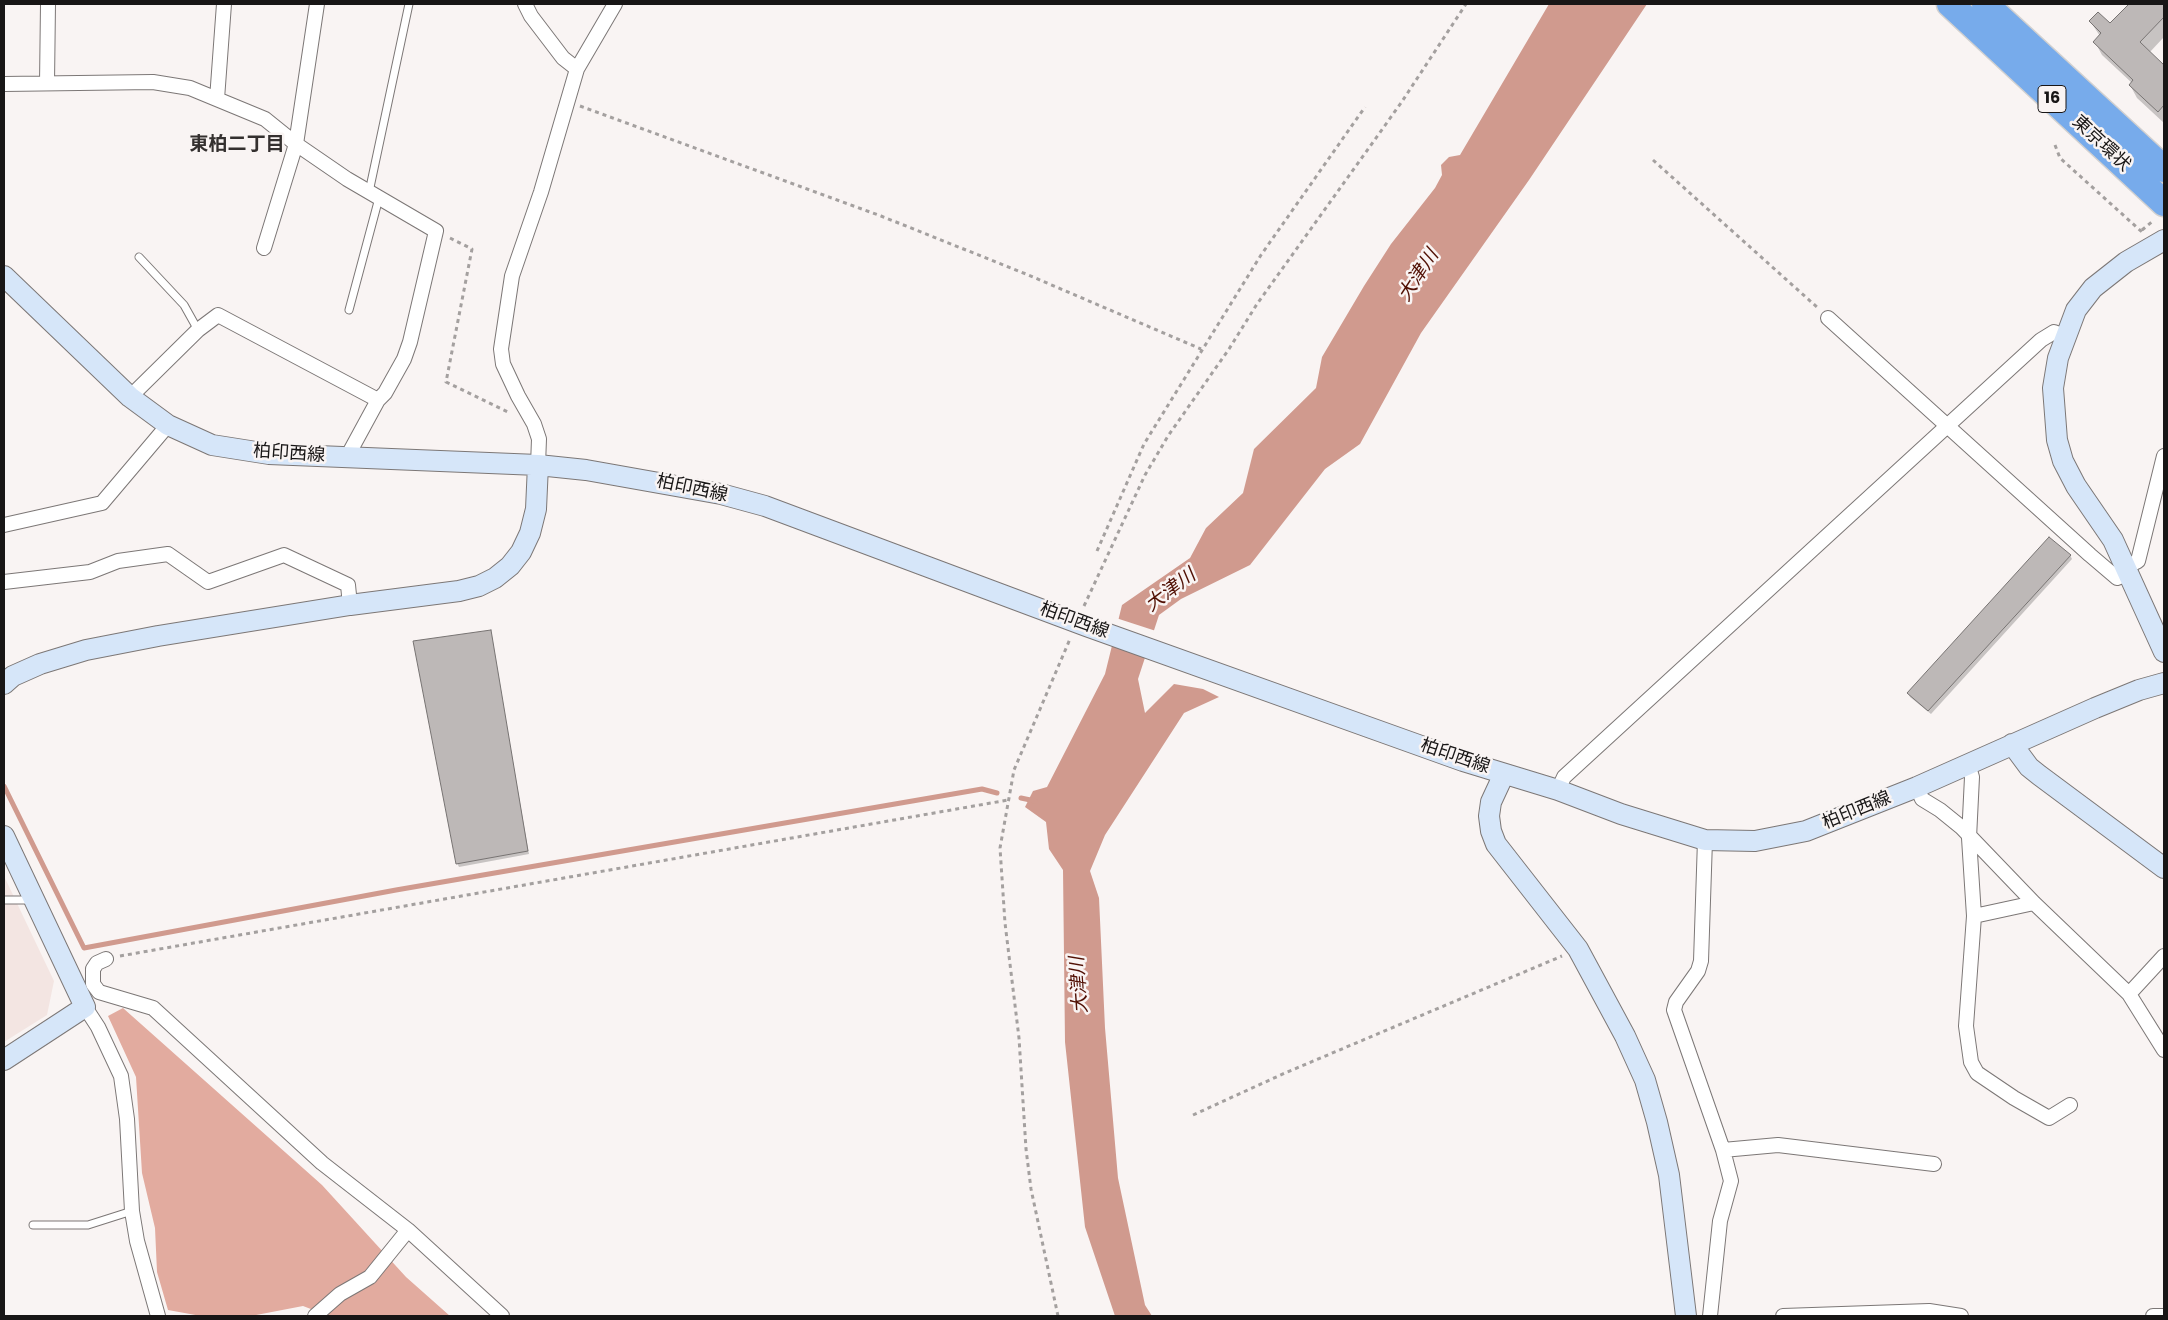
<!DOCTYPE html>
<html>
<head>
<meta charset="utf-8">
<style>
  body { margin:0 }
  #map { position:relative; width:2168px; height:1320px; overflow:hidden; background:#f9f4f3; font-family:Poppins,sans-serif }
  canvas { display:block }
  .frame { position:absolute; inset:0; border:5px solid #181616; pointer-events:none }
</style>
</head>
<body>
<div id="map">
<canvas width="2168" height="1320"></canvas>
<div class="frame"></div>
</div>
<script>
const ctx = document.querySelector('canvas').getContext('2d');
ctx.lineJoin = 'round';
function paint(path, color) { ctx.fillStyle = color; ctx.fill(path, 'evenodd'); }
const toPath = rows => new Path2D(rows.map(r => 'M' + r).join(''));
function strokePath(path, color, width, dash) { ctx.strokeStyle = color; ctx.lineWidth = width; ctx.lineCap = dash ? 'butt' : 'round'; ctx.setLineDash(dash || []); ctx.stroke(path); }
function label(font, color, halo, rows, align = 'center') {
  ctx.font = font + ' Poppins,"Noto Sans JP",sans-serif'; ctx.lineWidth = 5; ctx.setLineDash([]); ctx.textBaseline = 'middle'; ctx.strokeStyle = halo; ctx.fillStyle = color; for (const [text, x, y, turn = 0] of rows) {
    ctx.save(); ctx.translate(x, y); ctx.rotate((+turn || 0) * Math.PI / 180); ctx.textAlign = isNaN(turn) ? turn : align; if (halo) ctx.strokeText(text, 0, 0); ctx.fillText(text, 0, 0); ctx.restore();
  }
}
const built = toPath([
  [4,876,54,981,47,1015,4,1042]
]);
const forest = toPath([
  [123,1008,322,1185,406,1277,450,1316,329,1316,303,1306,251,1316,201,1316,168,1310,157,1272,155,1228,142,1173,136,1077,108,1016]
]);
const water = toPath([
  [1549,4,1647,4,1529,180,1421,333,1360,444,1325,469,1250,565,1181,599,1159,615,1138,679,1145,713,1174,684,1203,689,1219,697,1184,713,1105,835,1090,871,1099,898,1105,1028,1118,1178,1145,1305,1152,1316,1115,1316,1085,1227,1065,1042,1063,870,1049,849,1046,822,1025,807,1033,791,1047,787,1105,674,1122,605,1190,558,1206,528,1243,493,1254,449,1316,388,1322,357,1364,286,1391,244,1435,188,1442,175,1441,165,1449,157,1460,155]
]);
const pier = toPath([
  [1116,618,1156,631,1148,658,1110,644]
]);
const shadow = toPath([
  [2131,4,2164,4,2164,37,2149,53,2164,67,2164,123,2137,98,2130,85,2132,83,2102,55,2095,42,2100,36,2090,21,2110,25],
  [2070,555,2072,559,1931,714,1910,697,1908,693],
  [490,631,529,854,459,867,457,863]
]);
const stream = toPath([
  [4,786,84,948,396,890,982,789,997,793],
  [1021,798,1035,801]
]);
const building = toPath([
  [2129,4,2164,4,2164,17,2140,42,2164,65,2164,105,2158,112,2129,85,2133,80,2093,42,2101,33,2089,21,2098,12,2110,23,2129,4],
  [2049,537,2071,555,1928,711,1907,693,2049,537],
  [491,630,528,851,456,864,413,641,491,630]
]);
const path = toPath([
  [580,106,881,216,1026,274,1201,349],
  [2055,145,2060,158,2142,232],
  [1653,160,1818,308],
  [2142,230,2153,221],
  [450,238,472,249,446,382,510,413],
  [1097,551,1144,444,1261,255,1365,107],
  [1084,606,1145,475,1168,436,1229,349,1257,304,1401,103,1466,4],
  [120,956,1008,800],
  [1193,1115,1285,1073,1562,956],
  [1058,1316,1031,1189,1026,1149,1019,1038,1005,923,1000,848,1014,770,1070,639]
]);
const lane = toPath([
  [369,192,409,4],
  [139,257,184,305,198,330],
  [349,310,379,198],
  [4,900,31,900],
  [33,1225,88,1225,132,1211]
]);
const street = toPath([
  [525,4,531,16,563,58,577,69],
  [47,83,48,4],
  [4,84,153,82,190,88,265,119,296,144,317,4],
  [217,99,224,4],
  [264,248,296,144,347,179,436,231,410,342,404,359,385,393,378,400,347,457],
  [1828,318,2090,555,2117,578,2129,573],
  [130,397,198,330,218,315,378,400],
  [538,465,539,439,534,424,518,396,503,364,501,349,512,276,541,192,577,69,615,4],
  [4,525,102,503,168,425],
  [2126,567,2138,561,2164,456],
  [4,582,90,572,118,561,168,554,208,582,284,555,348,585,350,605],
  [1968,764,1972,777,1969,838,1974,916,1966,1026,1971,1062,1977,1073,2014,1098,2049,1118,2070,1105],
  [1917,787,1922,799,1940,810,1961,827,2034,903,2129,994],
  [1558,790,1564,777,2041,340,2054,332,2065,336],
  [1705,840,1701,961,1698,971,1676,1002,1674,1010,1723,1150,1731,1181,1720,1221,1710,1316],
  [1974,916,2034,903],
  [2164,956,2129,994,2164,1050],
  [106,959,97,963,93,969,93,984,99,992,153,1008,322,1163,408,1230,502,1316],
  [85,1007,98,1027,121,1076,127,1119,132,1211,137,1241,158,1316],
  [1723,1150,1778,1145,1934,1164],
  [315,1316,340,1294,370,1277,408,1230],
  [1783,1316,1929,1311,1961,1316],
  [2153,1316,2164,1316]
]);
const secondary = toPath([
  [2164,240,2126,262,2093,288,2076,310,2058,358,2053,388,2057,440,2063,461,2076,486,2113,540,2164,652],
  [4,276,130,397,168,425,212,445,269,454,538,465,586,470,721,494,765,506,1086,626,1463,761,1558,790,1621,814,1705,840,1755,841,1806,831,1917,787,2095,708,2139,690,2164,683],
  [4,684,13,676,40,664,86,650,158,636,350,605,459,591,479,586,495,578,510,566,521,552,530,533,536,509,538,465],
  [2012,744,2029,767,2039,775,2164,868],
  [1504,774,1491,802,1489,816,1491,831,1496,844,1578,949,1625,1036,1645,1080,1657,1122,1669,1175,1686,1316],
  [4,836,85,1007,4,1060]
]);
const highway = toPath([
  [1950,4,2164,203],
  [1985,4,2164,169]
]);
const shields = [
  [2052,99,28]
];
const shieldNames = [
  ["16",2052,99]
];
const streetNames = [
  ["東京環状",2101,144,43],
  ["柏印西線",289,454,4],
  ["柏印西線",692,489,12],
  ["柏印西線",1074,621,20],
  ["柏印西線",1455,757,19],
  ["柏印西線",1857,811,-22]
];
const neighbourhoodNames = [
  ["東柏二丁目",237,145]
];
const waterNames = [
  ["大津川",1419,276,-57],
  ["大津川",1171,591,-37],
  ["大津川",1080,985,-94]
];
paint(built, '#f3e5e2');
paint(forest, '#e2ab9f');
paint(water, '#d09a8e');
paint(pier, '#f9f4f3');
paint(shadow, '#0003');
strokePath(stream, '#d09a8e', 5);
paint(building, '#bdb8b7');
strokePath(building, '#777372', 1);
strokePath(lane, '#7c7776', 9);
strokePath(street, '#7c7776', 16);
strokePath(secondary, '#7c7776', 22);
strokePath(highway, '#d1d0d0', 29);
strokePath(path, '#a4a09f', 3, [4, 4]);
strokePath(lane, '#fff', 7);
strokePath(street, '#fff', 14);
strokePath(secondary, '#d6e6f9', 20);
strokePath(highway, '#77abeb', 26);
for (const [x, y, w] of shields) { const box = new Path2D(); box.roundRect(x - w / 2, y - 13.5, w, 27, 4); ctx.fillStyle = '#f9f4f3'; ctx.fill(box); strokePath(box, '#181616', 1); }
label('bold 16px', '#181616', null, shieldNames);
label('18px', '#181616', '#f9f4f3', streetNames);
label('bold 19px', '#34302f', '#f9f4f3', neighbourhoodNames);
label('italic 19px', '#511004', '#f9f4f3', waterNames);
</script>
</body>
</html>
